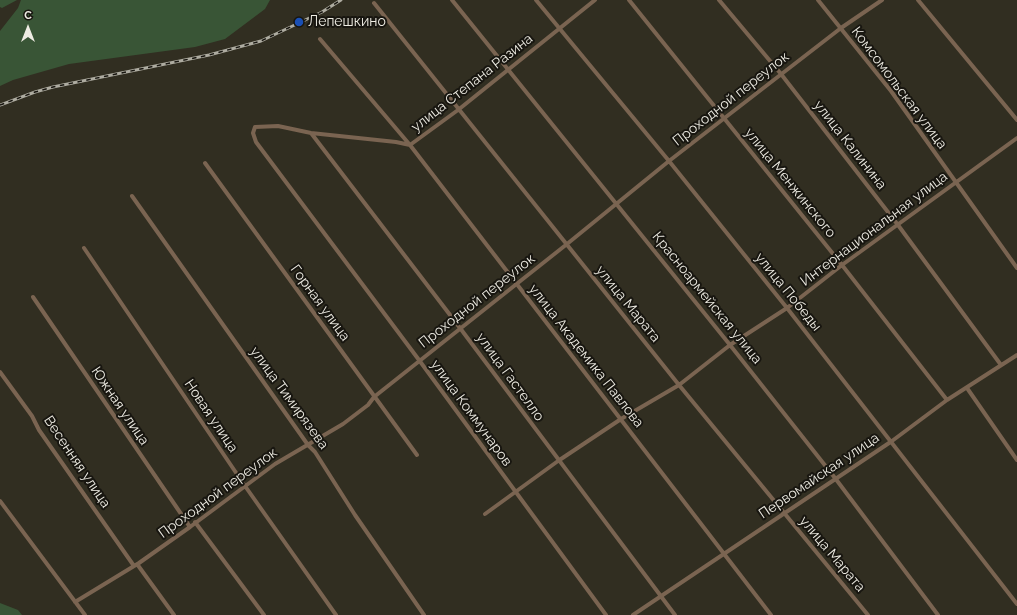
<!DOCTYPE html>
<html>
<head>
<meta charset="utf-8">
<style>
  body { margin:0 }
  #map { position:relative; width:1017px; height:615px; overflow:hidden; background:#312e21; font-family:Raleway,sans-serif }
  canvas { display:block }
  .north { position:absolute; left:8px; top:8px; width:40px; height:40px; -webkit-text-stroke:3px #181610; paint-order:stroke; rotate:0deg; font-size:11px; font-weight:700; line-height:16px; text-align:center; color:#eeece3 }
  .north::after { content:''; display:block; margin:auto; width:14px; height:18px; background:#eeece3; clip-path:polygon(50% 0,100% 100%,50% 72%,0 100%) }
</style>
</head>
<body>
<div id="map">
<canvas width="1017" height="615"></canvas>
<div class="north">С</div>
</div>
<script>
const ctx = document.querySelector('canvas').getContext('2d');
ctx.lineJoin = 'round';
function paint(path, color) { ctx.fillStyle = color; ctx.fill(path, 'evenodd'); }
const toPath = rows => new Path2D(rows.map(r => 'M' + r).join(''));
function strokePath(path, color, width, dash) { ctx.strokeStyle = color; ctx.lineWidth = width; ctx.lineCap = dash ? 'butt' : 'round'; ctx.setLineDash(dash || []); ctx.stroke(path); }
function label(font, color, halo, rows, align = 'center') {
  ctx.font = font + ' Raleway,sans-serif'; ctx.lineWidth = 4; ctx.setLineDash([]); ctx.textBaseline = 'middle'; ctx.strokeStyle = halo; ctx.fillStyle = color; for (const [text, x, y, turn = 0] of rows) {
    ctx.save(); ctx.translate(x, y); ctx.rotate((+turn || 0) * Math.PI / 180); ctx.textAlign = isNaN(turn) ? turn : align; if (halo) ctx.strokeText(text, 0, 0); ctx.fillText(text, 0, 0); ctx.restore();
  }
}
const green = toPath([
  [0,0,17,0,2,8,0,7],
  [21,0,270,0,265,9,225,39,195,47,69,64,13,80,0,86,0,31,18,8],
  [0,603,18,610,22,615,0,615]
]);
const minor = toPath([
  [452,0,730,345,835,478,938,615],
  [536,0,669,161,787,308,1017,604],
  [595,0,458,110,410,145,396,142,311,133,278,126,255,127,253,133,256,142,419,360,606,615],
  [629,0,842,265,947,400],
  [719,0,781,74,898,225,1001,365],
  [818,0,891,91,1017,268],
  [918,0,1017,120],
  [374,3,679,385,868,615],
  [320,39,410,145,771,615],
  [311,133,460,328,675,615],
  [205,163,417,455],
  [132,196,308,445,315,452,355,515,424,615],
  [84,248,245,486,336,615],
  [33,297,190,527],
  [0,372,32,416,39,430,134,566],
  [967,388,1017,460],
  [0,501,85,615],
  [485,514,558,461,621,419,679,385,730,345,787,308,842,265,1017,138],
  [195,522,264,615],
  [137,564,174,615],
  [75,602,139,563,190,527,275,464,343,424,368,405,374,397,567,244,669,161,841,28,882,0],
  [633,615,892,441,947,400,1017,355]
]);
const rail = toPath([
  [0,105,35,92,53,87,209,55,261,41,322,12,341,0]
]);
const markers = [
  [299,22,5,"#1a4fb4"]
];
const poiNames = [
  ["Лепешкино",308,22]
];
const streetNames = [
  ["улица Степана Разина",472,83,-38],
  ["Комсомольская улица",899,88,53],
  ["Проходной переулок",731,99,-38],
  ["улица Калинина",850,145,52],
  ["улица Менжинского",790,183,51],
  ["Интернациональная улица",874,229,-37],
  ["улица Победы",788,292,51],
  ["Красноармейская улица",707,298,51],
  ["Проходной переулок",477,301,-38],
  ["Горная улица",320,303,54],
  ["улица Марата",628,304,51],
  ["улица Академика Павлова",586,356,52],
  ["улица Гастелло",510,377,54],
  ["улица Тимирязева",289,398,54],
  ["Южная улица",120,406,56],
  ["улица Коммунаров",471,413,54],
  ["Новая улица",211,416,56],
  ["Весенняя улица",77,462,56],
  ["Первомайская улица",819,476,-34],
  ["Проходной переулок",218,493,-36],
  ["улица Марата",832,554,50]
];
paint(green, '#395536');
strokePath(minor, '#7a6451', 4);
strokePath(rail, '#aeaca1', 3);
strokePath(rail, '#181610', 1.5, [4.5]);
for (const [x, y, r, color] of markers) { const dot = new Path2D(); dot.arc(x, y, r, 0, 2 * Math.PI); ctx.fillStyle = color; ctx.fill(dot); strokePath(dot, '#181610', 1.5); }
label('14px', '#eeece3', '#181610', poiNames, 'left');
label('14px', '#eeece3', '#181610', streetNames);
</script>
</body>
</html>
